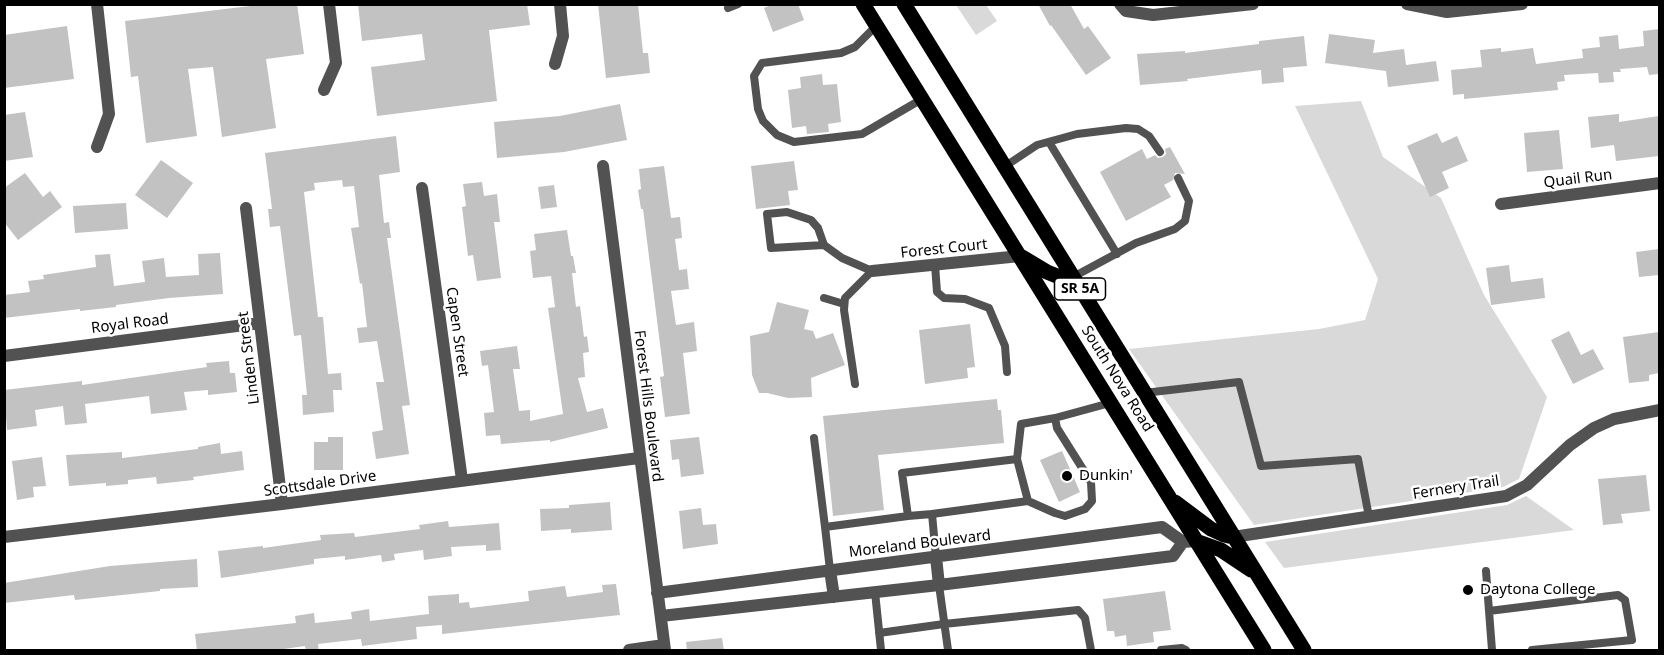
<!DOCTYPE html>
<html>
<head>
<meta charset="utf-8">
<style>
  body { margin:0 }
  #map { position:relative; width:1664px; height:655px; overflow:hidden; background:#fff; font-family:"Noto Sans",sans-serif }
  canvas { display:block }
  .frame { position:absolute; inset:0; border:6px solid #000; pointer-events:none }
</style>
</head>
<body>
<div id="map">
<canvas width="1664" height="655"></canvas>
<div class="frame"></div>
</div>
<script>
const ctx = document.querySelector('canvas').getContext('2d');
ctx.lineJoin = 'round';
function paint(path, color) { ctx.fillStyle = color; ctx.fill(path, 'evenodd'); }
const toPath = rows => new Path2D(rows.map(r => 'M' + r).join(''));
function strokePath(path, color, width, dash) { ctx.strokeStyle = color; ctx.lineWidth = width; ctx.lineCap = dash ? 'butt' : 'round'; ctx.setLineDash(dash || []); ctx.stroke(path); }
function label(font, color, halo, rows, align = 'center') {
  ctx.font = font + ' "Noto Sans",sans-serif'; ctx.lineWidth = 5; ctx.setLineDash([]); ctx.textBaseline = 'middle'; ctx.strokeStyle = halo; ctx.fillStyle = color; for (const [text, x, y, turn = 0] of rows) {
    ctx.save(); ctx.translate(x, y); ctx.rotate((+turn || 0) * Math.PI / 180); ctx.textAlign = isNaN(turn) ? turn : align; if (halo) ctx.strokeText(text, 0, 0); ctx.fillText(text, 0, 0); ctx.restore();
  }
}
const green = toPath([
  [956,5,986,5,997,21,976,35],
  [1361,101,1383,157,1441,198,1484,295,1547,397,1519,479,1503,487,1254,525,1129,349,1319,329,1365,320,1378,279,1295,106],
  [1526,496,1574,530,1284,568,1265,542,1507,505]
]);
const building = toPath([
  [267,4,297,4,304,54,266,59,276,128,222,137,213,67,188,69,197,136,146,143,138,76,131,77,125,21],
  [358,4,527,4,530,25,489,30,497,101,377,116,371,67,425,60,422,34,362,41],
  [598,4,638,4,643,53,648,53,650,73,606,78],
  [773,4,798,4,804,20,773,32,764,8],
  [1038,4,1070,4,1084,29,1088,26,1111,58,1086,75,1051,25,1050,26],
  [67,26,74,79,4,88,4,35],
  [1659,29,1659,74,1649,75,1647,67,1620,69,1621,72,1613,72,1614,82,1599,83,1598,73,1564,75,1565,81,1557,82,1558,90,1464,99,1464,94,1453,95,1451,70,1482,67,1480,50,1501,48,1501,52,1533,48,1536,64,1583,58,1582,49,1600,47,1599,37,1618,35,1619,49,1644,46,1643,31],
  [1329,34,1375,40,1373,53,1404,49,1406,65,1436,61,1439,81,1388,87,1386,71,1325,63],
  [1304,36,1307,66,1283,68,1284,82,1262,84,1261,70,1187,79,1188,81,1140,85,1137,54,1185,51,1185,53,1259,44,1259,41],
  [822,74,823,85,837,84,841,122,828,124,829,132,807,134,806,126,792,128,788,90,801,88,800,77],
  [620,104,627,140,564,152,497,158,494,122,560,116],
  [25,112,33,157,4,161,4,115],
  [1619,114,1619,122,1659,116,1659,156,1616,161,1614,145,1591,148,1588,117],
  [1559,130,1563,169,1527,172,1524,133],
  [1437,133,1442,143,1457,136,1468,161,1442,172,1449,188,1430,197,1407,146],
  [396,136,400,172,379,175,384,223,389,222,391,238,387,238,410,405,402,406,409,454,376,459,372,432,383,430,376,382,384,382,377,341,359,343,357,328,367,327,362,283,360,284,351,228,359,227,354,186,343,187,342,180,314,183,315,190,304,192,318,317,323,317,328,374,341,373,342,390,333,390,334,412,303,415,302,395,307,395,301,335,294,336,280,226,270,227,268,209,272,209,265,153],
  [1170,147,1185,174,1175,173,1173,180,1164,185,1171,197,1126,221,1100,172,1142,149,1147,159,1155,155,1158,158,1163,157,1166,154,1165,149],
  [161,160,193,183,167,218,135,195],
  [794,161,798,190,788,191,790,205,756,209,751,166],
  [664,166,671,218,680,217,682,238,675,239,679,270,687,269,689,289,671,291,676,325,694,322,697,351,683,353,690,414,665,417,660,377,664,376,643,209,641,209,638,190,641,189,639,169],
  [25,173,43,197,50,191,62,207,18,240,4,222,4,188],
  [482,182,484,196,497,194,500,222,494,222,501,278,477,281,473,255,468,256,462,207,466,206,463,184],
  [554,185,557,207,541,209,538,187],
  [126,203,128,229,75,233,73,206],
  [567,230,571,256,573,256,576,273,572,273,576,307,580,306,584,337,587,336,589,352,583,353,585,377,578,378,587,412,603,408,608,428,550,442,550,440,501,444,500,435,486,436,484,413,494,412,488,365,482,366,480,351,517,346,520,369,513,369,519,411,530,410,530,421,563,414,548,308,555,307,551,276,533,278,530,251,536,250,534,234],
  [1659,249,1659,275,1639,277,1636,252],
  [220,253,223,294,169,298,116,305,116,307,80,311,80,309,4,318,4,295,30,292,28,281,44,279,43,275,96,267,95,255,110,254,114,286,145,282,142,261,164,258,166,277,199,275,198,254],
  [1509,265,1511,282,1543,278,1545,298,1491,305,1486,268],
  [777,302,809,310,804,329,813,331,816,339,833,333,845,365,811,378,812,397,788,398,767,393,759,393,752,375,750,336,769,332],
  [970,324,975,367,967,368,968,378,925,384,919,330],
  [1569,331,1581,355,1593,349,1604,369,1573,384,1551,340],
  [1659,332,1659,373,1649,375,1649,381,1629,383,1623,337],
  [229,361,230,373,235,373,237,392,208,395,208,390,184,392,187,410,151,414,149,396,85,404,87,423,65,425,63,406,35,410,37,426,7,430,4,390,82,381,82,385,207,367,206,363],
  [997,399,998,410,1001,410,1004,443,878,455,884,510,833,516,823,416],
  [328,437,343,437,343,470,314,470,314,442,328,442],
  [699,437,704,474,681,477,679,459,672,460,670,440],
  [220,443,221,454,242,451,244,470,193,477,194,480,157,484,156,477,128,480,128,484,106,486,106,483,69,486,66,455,122,452,122,458,198,449,198,447],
  [1062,451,1080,492,1059,502,1040,460],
  [42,457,46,486,33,487,34,497,17,500,12,461],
  [1646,475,1650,511,1621,514,1623,523,1603,525,1598,479],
  [610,502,612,530,571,533,571,529,541,531,540,509,569,508,569,505],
  [701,508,703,525,716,524,718,544,683,549,679,511],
  [448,521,449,527,499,523,501,550,486,551,486,545,451,547,452,556,424,560,423,550,394,554,395,560,382,562,381,555,345,560,345,556,314,559,314,564,221,578,218,551,263,546,263,548,321,540,320,535,354,533,355,537,420,529,419,525],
  [197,559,198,587,160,589,160,591,75,600,74,595,4,603,4,583,110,566],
  [616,584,620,615,442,634,442,625,416,627,417,639,362,646,361,639,318,644,319,651,306,651,305,646,270,651,197,651,195,634,296,623,295,616,314,613,315,623,352,619,351,612,369,609,370,621,429,614,428,596,459,594,459,603,469,602,470,608,529,601,528,591,565,586,567,597,603,592,602,585],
  [1165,591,1171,630,1153,632,1154,642,1127,646,1126,635,1115,637,1114,631,1107,631,1103,599],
  [722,638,724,651,687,651,686,642]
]);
const service = toPath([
  [728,8,738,4],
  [876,26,855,47,841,53,762,63,754,76,758,109,763,121,777,135,794,142,862,134,922,99],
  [1049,142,1117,254],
  [1004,167,1037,145,1077,134,1126,128,1138,129,1149,136,1160,152],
  [824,245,818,228,811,220,787,212,767,214,771,248,824,245,842,258,872,271,845,298,844,310,855,384],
  [935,265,937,292,944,298,965,299,989,308,1005,346,1007,372],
  [1073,277,1136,243,1175,229,1185,221,1189,201,1178,178],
  [824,298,844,304],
  [1144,393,1239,382,1261,466,1358,459,1369,517],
  [814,438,825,527,908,516,902,473,1017,459,1028,501,932,514,936,557],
  [1017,459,1021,424,1055,418,1110,403],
  [1028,501,1055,513,1065,516,1085,509,1092,501,1091,482,1057,428,1055,418],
  [908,516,932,514],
  [825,527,830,570],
  [1486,571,1489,611,1618,595,1625,600,1632,640,1532,650],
  [939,585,948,650],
  [875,592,881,650],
  [1489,611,1492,650],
  [879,633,944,624,1078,610,1085,618,1091,650],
  [1161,650,1182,648,1186,650]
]);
const minor = toPath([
  [97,4,109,114,97,147],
  [1120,4,1126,11,1153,15,1253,4],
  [1407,4,1447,12,1522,4],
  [555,64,563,36,560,4],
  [324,90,336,63,329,4],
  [603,166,665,650],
  [422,188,462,480],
  [1501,204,1660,183],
  [246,208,282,504],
  [872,271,1020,256],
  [4,356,260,323],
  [4,537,282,504,639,458],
  [1233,537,1506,496,1527,485,1570,445,1594,428,1614,419,1660,410],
  [936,557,939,585],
  [830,570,834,597],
  [657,593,1162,527,1183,542,1196,541],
  [661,616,939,585,1173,556,1183,542],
  [629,650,664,645]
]);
const primary = toPath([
  [863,4,1264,650],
  [904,4,1304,650],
  [1022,257,1047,272,1057,276,1073,277],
  [1175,502,1211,529,1224,535,1233,537],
  [1196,541,1221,550,1251,570]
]);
const markers = [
  [1067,476,6,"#000"],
  [1468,590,6,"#000"]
];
const shields = [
  [1080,289,51]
];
const shieldNames = [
  ["SR 5A",1080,289]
];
const streetNames = [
  ["Quail Run",1578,179,-7],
  ["Forest Court",944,249,-6],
  ["Royal Road",130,324,-7],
  ["Capen Street",457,332,82],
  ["Linden Street",249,358,-97],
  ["South Nova Road",1117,379,58],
  ["Forest Hills Boulevard",648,406,83],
  ["Scottsdale Drive",320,484,-8],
  ["Fernery Trail",1456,488,-9],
  ["Moreland Boulevard",920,544,-7]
];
const poiNames = [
  ["Dunkin'",1079,476],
  ["Daytona College",1480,590]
];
paint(green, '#d9d9d9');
paint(building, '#c2c2c2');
strokePath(service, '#525252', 8);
strokePath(minor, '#525252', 12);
strokePath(primary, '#000', 15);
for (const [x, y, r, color] of markers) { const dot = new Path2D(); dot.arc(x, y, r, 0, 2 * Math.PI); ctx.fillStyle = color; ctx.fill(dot); strokePath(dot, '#fff', 2); }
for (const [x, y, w] of shields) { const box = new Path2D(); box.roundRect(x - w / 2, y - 11, w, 22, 4.5); ctx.fillStyle = '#fff'; ctx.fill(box); strokePath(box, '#000', 1.5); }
label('bold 14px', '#000', null, shieldNames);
label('15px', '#000', '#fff', streetNames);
label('15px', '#000', '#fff', poiNames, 'left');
</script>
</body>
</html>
